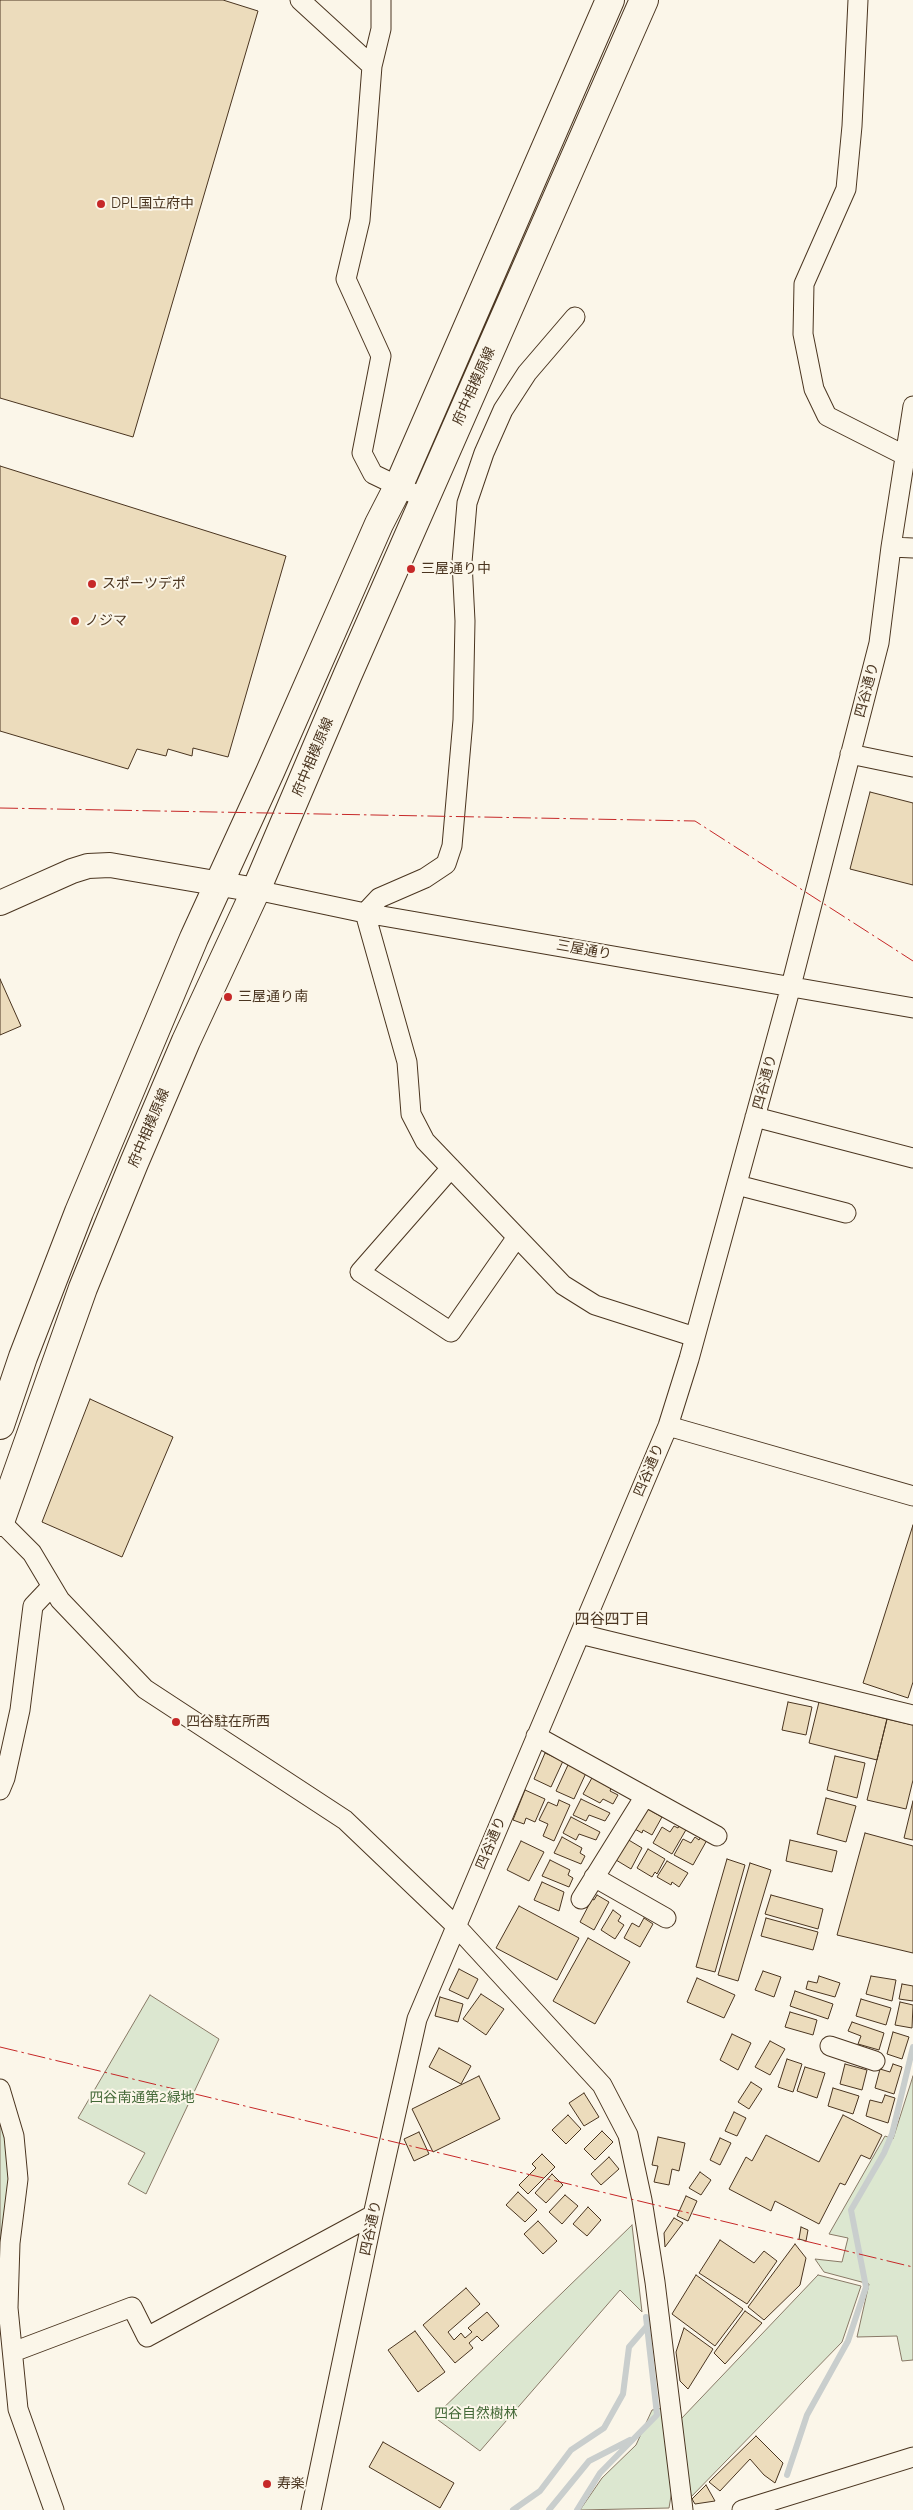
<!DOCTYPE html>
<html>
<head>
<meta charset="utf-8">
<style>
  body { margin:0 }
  canvas { display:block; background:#fbf6e9 }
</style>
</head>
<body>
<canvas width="913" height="2510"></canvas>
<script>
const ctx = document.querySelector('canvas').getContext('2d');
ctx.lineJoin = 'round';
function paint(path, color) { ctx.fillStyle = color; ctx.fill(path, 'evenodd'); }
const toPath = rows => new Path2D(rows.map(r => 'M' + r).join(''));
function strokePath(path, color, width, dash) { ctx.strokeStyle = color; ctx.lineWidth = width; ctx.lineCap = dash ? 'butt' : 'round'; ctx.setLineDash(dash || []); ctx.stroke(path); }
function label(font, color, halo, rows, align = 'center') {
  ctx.font = font + ' Raleway,"Noto Sans JP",sans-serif'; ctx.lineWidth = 4; ctx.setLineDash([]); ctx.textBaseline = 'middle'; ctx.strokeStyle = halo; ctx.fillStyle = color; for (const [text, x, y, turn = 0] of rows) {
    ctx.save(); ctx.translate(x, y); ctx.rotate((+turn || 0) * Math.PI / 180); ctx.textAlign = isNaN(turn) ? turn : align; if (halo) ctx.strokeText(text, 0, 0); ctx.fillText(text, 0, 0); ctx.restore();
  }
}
const green = toPath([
  [150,1995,219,2039,146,2194,128,2184,145,2153,78,2118,150,1995],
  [913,2076,913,2360,902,2361,897,2336,857,2337,869,2284,824,2272,815,2259,842,2262,848,2238,829,2234,885,2136,893,2139,913,2076],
  [0,2126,6,2130,12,2181,0,2289,0,2126],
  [632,2225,642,2312,620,2290,480,2451,434,2417,632,2225],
  [818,2275,861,2286,842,2342,688,2500,681,2419,818,2275],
  [664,2408,674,2478,669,2508,580,2510,602,2478,636,2445,652,2410,664,2408]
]);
const stream = toPath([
  [787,2475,807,2415,848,2341,866,2287,851,2210,884,2153,892,2134,913,2047],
  [513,2510,540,2491,571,2450,604,2428,623,2394,629,2347,647,2326],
  [549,2510,589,2461,630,2440],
  [577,2510,600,2473,657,2415,646,2317]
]);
const building = toPath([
  [0,0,223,0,258,11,133,437,0,398,0,0],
  [0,466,286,556,228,757,193,748,192,756,168,749,166,756,137,749,128,769,0,731,0,466],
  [870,792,913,803,913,885,850,869,870,792],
  [0,979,21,1026,0,1035,0,979],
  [90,1399,173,1437,122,1557,42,1522,90,1399],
  [913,1525,913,1682,908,1698,863,1683,913,1525],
  [788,1702,812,1707,806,1735,782,1730,788,1702],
  [819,1702,887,1719,877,1760,809,1743,819,1702],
  [887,1719,913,1725,913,1780,906,1809,867,1800,887,1719],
  [545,1753,563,1761,551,1787,534,1779,545,1753],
  [835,1756,865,1763,857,1798,827,1790,835,1756],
  [568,1765,586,1773,574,1799,556,1791,568,1765],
  [593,1776,612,1786,610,1791,618,1795,613,1804,603,1799,600,1803,583,1794,593,1776],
  [525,1790,545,1799,535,1822,526,1818,524,1824,513,1820,525,1790],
  [826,1798,856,1806,846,1842,817,1834,826,1798],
  [581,1799,610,1813,605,1821,589,1815,586,1821,573,1815,581,1799],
  [559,1800,570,1805,554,1841,543,1836,548,1824,539,1820,548,1802,557,1806,559,1800],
  [913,1801,913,1840,904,1838,913,1801],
  [644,1807,662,1817,652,1835,643,1830,642,1833,633,1828,644,1807],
  [571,1817,600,1832,596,1840,579,1834,576,1840,563,1833,571,1817],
  [680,1824,687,1828,672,1854,653,1843,662,1827,670,1832,674,1826,678,1828,680,1824],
  [865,1833,913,1846,913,1953,837,1935,865,1833],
  [701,1836,707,1840,693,1865,674,1855,683,1839,691,1843,695,1837,699,1840,701,1836],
  [562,1837,582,1848,580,1853,585,1856,581,1864,554,1853,562,1837],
  [627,1839,642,1848,631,1869,616,1860,627,1839],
  [790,1840,837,1851,832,1872,786,1861,790,1840],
  [521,1841,544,1852,529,1881,507,1870,521,1841],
  [648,1849,665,1859,657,1874,655,1872,652,1877,637,1868,648,1849],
  [727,1859,745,1865,715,1972,696,1967,727,1859],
  [550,1860,570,1870,568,1875,573,1878,569,1887,542,1876,550,1860],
  [667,1861,688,1873,679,1887,672,1882,671,1885,657,1877,667,1861],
  [750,1863,771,1870,738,1981,718,1975,750,1863],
  [542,1882,564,1892,559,1911,534,1900,542,1882],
  [597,1895,609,1902,594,1930,580,1922,592,1899,594,1900,597,1895],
  [771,1895,823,1909,818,1929,765,1914,771,1895],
  [519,1906,579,1938,557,1980,496,1948,519,1906],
  [613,1910,621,1916,618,1921,624,1925,615,1939,601,1930,613,1910],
  [644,1918,653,1924,640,1947,624,1938,632,1923,639,1927,644,1918],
  [766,1918,818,1932,813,1950,761,1936,766,1918],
  [588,1938,630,1962,595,2024,553,2001,588,1938],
  [459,1969,478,1979,468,1999,449,1990,459,1969],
  [763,1971,781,1977,774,1997,755,1990,763,1971],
  [819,1976,840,1983,835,1997,806,1989,808,1981,817,1983,819,1976],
  [871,1976,896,1980,892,2001,866,1994,871,1976],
  [697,1978,735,1995,724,2018,687,2002,697,1978],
  [902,1984,913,1986,913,2001,899,1999,902,1984],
  [795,1991,833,2004,828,2019,790,2006,795,1991],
  [481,1994,504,2009,486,2035,463,2019,481,1994],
  [440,1997,463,2004,458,2022,435,2016,440,1997],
  [861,1999,891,2008,886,2025,856,2016,861,1999],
  [900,2002,913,2005,912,2028,895,2025,900,2002],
  [790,2012,817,2020,813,2035,785,2027,790,2012],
  [852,2022,884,2033,879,2050,858,2044,861,2036,848,2031,852,2022],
  [893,2032,909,2037,902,2059,887,2054,893,2032],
  [732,2034,751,2043,738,2070,720,2060,732,2034],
  [770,2041,785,2049,770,2075,755,2067,770,2041],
  [439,2048,471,2066,461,2084,429,2067,439,2048],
  [787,2059,802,2064,793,2092,778,2087,787,2059],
  [845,2064,867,2070,862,2090,840,2084,845,2064],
  [893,2064,902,2067,894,2094,875,2088,880,2069,890,2072,893,2064],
  [805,2067,825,2073,817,2098,797,2091,805,2067],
  [479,2076,500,2119,433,2152,412,2109,479,2076],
  [751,2082,762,2089,749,2109,738,2102,751,2082],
  [833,2088,859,2096,853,2114,828,2106,833,2088],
  [584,2093,599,2117,584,2126,569,2103,584,2093],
  [885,2095,895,2098,888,2123,866,2116,870,2100,882,2103,885,2095],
  [734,2112,746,2118,737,2136,725,2131,734,2112],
  [568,2115,581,2129,566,2144,552,2130,568,2115],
  [843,2115,882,2135,870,2159,861,2155,845,2185,840,2183,819,2224,775,2201,771,2211,729,2189,746,2157,752,2161,766,2135,819,2162,843,2115],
  [602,2131,613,2142,595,2160,584,2149,602,2131],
  [419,2132,429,2154,414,2161,404,2139,419,2132],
  [658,2137,685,2143,679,2171,672,2169,669,2185,654,2182,658,2166,652,2165,658,2137],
  [720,2138,731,2143,720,2165,710,2160,720,2138],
  [542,2154,555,2167,528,2194,519,2185,536,2168,532,2164,542,2154],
  [609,2157,619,2169,601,2185,591,2174,609,2157],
  [700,2172,711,2180,701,2195,689,2188,700,2172],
  [552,2174,563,2185,546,2203,535,2193,552,2174],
  [518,2192,537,2210,525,2222,506,2205,518,2192],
  [565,2195,578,2206,562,2224,549,2212,565,2195],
  [686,2196,697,2201,688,2221,677,2216,686,2196],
  [588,2207,601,2220,587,2236,573,2224,588,2207],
  [674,2218,683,2223,665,2247,664,2233,674,2218],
  [538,2221,557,2241,543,2254,524,2234,538,2221],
  [801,2227,808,2230,806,2241,799,2239,801,2227],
  [720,2240,754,2263,764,2251,777,2261,747,2304,699,2273,720,2240],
  [795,2244,806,2258,800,2285,764,2320,748,2307,795,2244],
  [696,2275,743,2309,715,2346,672,2314,696,2275],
  [466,2288,480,2304,448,2332,454,2340,461,2333,465,2338,472,2332,468,2328,487,2312,499,2326,482,2341,477,2336,469,2343,473,2348,455,2363,423,2325,466,2288],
  [745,2311,762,2323,725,2364,714,2353,745,2311],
  [684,2328,713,2349,688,2389,680,2381,676,2352,684,2328],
  [415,2331,445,2372,418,2392,388,2350,415,2331],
  [756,2436,783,2463,775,2483,764,2475,750,2459,720,2491,709,2482,756,2436],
  [383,2442,454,2483,440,2508,369,2467,383,2442],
  [706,2485,715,2501,695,2504,692,2499,706,2485]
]);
const minor = toPath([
  [300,0,372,66],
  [381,0,381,29,372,66,360,220,346,279,381,356,362,453,373,474,425,499],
  [858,0,852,126,846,189,804,284,803,334,814,389,827,416,906,456],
  [575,317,527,373,503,410,484,453,467,503,462,562,465,621,463,720,452,846,446,864,425,878,379,898,365,913,407,1062,411,1114,425,1141,563,1285,595,1305,695,1337],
  [891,547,913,548],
  [850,754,913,767],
  [256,890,365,913,913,1008],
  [755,1117,913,1158],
  [451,1168,360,1272,451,1332,517,1237],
  [737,1185,846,1213],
  [668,1426,913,1496],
  [0,1521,32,1553,60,1600,145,1689,345,1820,456,1926,602,2085,628,2135,642,2200,655,2282,683,2510],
  [580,1634,913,1715],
  [536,1736,717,1836],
  [0,1790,5,1778,20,1710,33,1606,51,1587],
  [594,1877,666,1918],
  [581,1899,645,1796],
  [830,2046,875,2061],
  [0,2089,14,2136,18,2179,10,2243,8,2308,18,2409,54,2510],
  [13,2352,132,2307,147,2337,373,2215],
  [311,2510,373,2215,417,2019,668,1426,689,1359,791,986,879,643,891,547,913,406],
  [742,2510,913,2457]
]);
const tertiary = toPath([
  [0,903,72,871,88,866,110,865,256,890]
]);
const primary = toPath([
  [0,1425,23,1357,79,1212,194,938,270,772,379,524,399,485,610,0],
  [0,1522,83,1288,134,1163,186,1041,256,890,348,674,644,0]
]);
const power = toPath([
  [0,808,695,821,913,961],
  [0,2047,913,2267]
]);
const markers = [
  [101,204,5,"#c62828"],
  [411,569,5,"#c62828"],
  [92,584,5,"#c62828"],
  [75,621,5,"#c62828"],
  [228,997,5,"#c62828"],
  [176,1722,5,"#c62828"],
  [267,2484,5,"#c62828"]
];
const poiNames = [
  ["DPL国立府中",111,204],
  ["三屋通り中",421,569],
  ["スポーツデポ",102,584],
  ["ノジマ",85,621],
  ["三屋通り南",238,997],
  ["四谷駐在所西",186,1722],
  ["寿楽",277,2484]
];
const streetNames = [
  ["府中相模原線",474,386,-66],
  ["四谷通り",867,690,-75],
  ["府中相模原線",313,757,-67],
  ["三屋通り",584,950,10],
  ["四谷通り",765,1082,-75],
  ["府中相模原線",149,1128,-67],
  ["四谷通り",649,1470,-67],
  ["四谷通り",491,1843,-67],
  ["四谷通り",371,2228,-78]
];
const parkNames = [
  ["四谷南通第2緑地",142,2098],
  ["四谷自然樹林",476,2414]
];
const neighbourhoodNames = [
  ["四谷四丁目",612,1619]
];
paint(green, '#dce7d0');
strokePath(green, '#887966', 1);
strokePath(stream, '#c9cecd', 6);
paint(building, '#ecdcbc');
strokePath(building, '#4a3520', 1);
strokePath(minor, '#4a3520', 21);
strokePath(tertiary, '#4a3520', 26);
strokePath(primary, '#4a3520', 30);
strokePath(minor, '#fbf6e9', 19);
strokePath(tertiary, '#fbf6e9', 24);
strokePath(primary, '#fbf6e9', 28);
strokePath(power, '#c62828', 1, [18, 4, 2.5, 4]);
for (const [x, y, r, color] of markers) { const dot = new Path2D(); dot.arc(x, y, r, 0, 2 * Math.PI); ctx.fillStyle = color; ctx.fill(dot); strokePath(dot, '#fbf6e9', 2); }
label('14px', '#4a3520', '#fbf6e9', poiNames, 'left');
label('14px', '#4a3520', '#fbf6e9', streetNames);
label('14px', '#436837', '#fbf6e9', parkNames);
label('15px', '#4a3520', '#fbf6e9', neighbourhoodNames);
</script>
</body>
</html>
